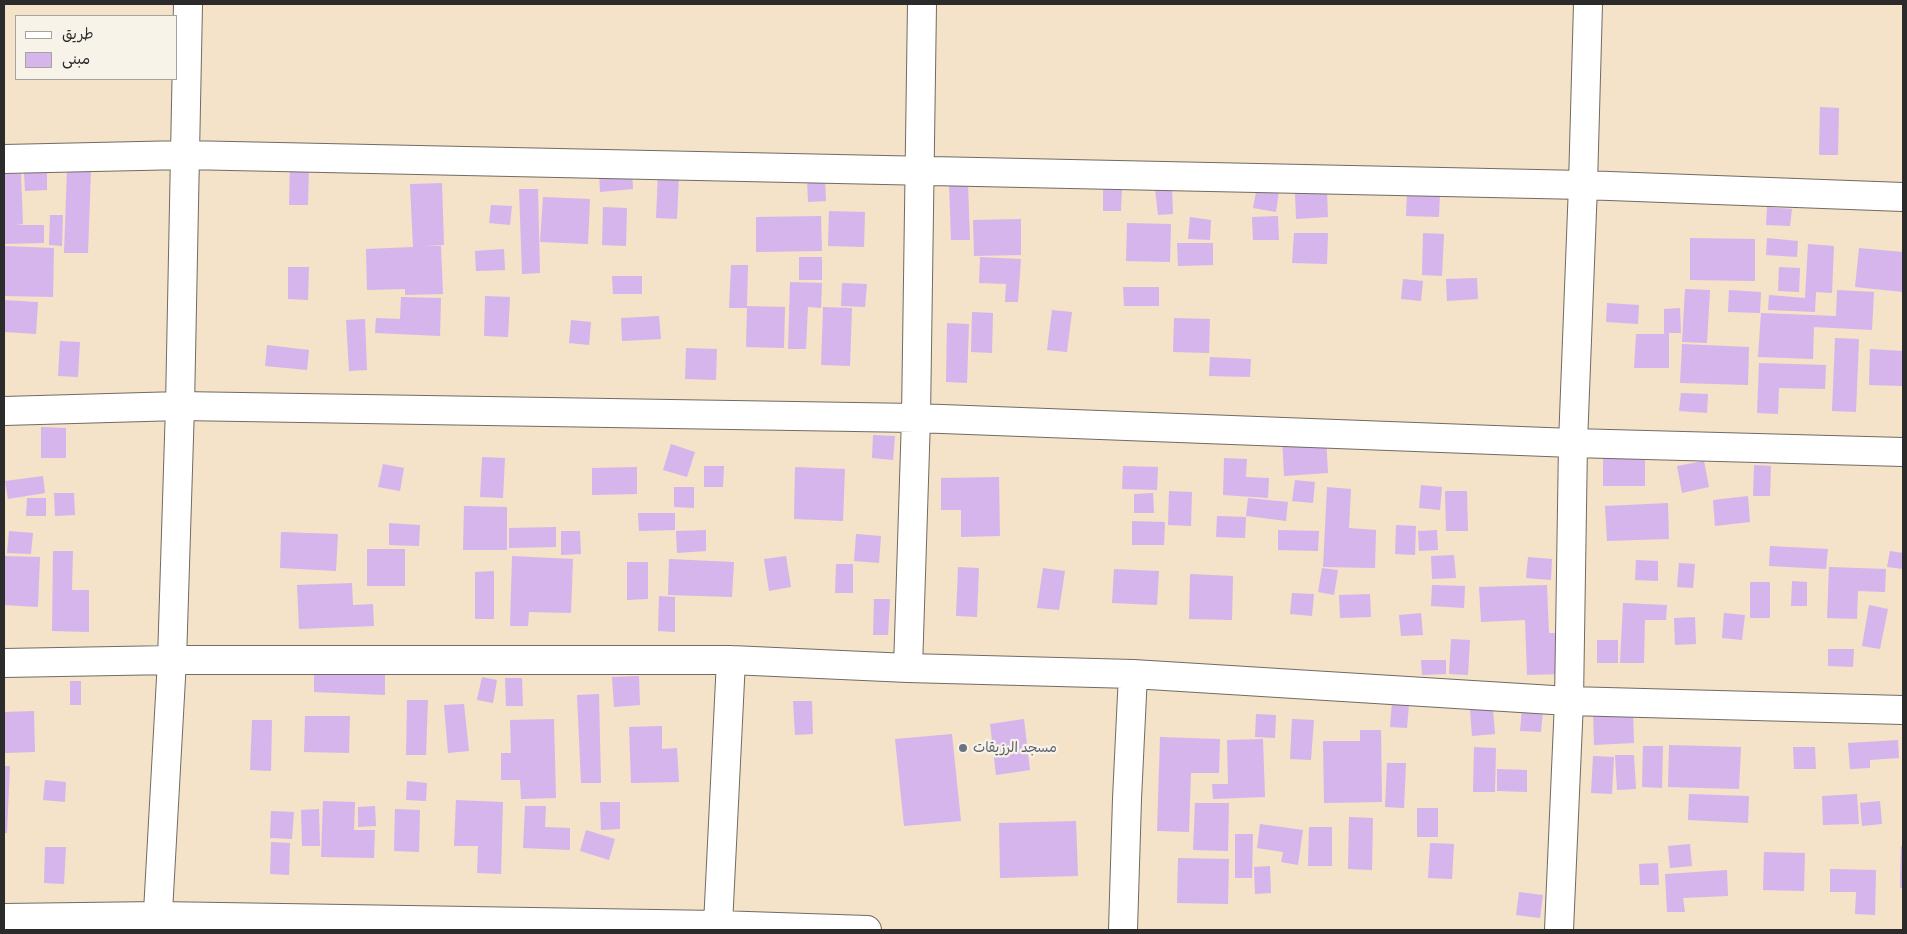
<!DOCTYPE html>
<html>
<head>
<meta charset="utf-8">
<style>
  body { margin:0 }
  #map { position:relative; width:1907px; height:934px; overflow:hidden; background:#f4e2c9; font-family:Pangolin,"Playpen Sans Arabic",sans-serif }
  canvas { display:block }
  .frame { position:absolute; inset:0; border:5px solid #2b2b2b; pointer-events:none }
  .legend { position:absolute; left:15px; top:15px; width:162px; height:65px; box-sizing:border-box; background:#f7f3e8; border:1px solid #a5a39c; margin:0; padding:6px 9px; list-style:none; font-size:15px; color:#2b2b2b }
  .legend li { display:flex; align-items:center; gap:10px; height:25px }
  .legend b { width:25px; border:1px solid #a5a39c }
</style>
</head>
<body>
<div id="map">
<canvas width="1907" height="934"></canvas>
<div class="frame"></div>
<ul class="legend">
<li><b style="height:6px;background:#fff"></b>طريق</li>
<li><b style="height:14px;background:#d5b5eb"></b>مبنى</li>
</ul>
</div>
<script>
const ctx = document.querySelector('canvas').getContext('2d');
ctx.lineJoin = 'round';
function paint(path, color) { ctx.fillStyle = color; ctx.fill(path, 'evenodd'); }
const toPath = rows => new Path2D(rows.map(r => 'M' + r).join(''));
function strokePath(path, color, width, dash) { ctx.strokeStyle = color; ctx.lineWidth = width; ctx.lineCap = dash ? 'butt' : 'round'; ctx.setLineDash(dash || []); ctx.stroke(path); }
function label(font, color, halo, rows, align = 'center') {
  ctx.font = font + ' Pangolin,"Playpen Sans Arabic",sans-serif'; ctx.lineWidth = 4.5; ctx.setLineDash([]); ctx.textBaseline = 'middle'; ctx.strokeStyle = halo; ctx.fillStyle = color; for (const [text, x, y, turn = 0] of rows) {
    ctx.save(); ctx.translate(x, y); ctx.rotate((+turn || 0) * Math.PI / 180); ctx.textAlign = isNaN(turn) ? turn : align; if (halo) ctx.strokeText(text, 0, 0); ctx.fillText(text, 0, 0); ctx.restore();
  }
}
const building = toPath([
  [1820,107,1839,108,1838,155,1819,155],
  [290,165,309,165,308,205,289,205],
  [67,169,91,170,88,253,64,253],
  [632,169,633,189,600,192,599,171],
  [24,173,47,173,47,190,25,191],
  [658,173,679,174,677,219,656,218],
  [4,174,21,174,23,224,16,225,44,225,44,243,4,244],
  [825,178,826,201,808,202,807,179],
  [442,183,444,245,424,246,441,246,443,294,405,295,405,289,367,290,366,249,413,247,410,184],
  [968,183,970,240,951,240,949,184],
  [1257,187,1279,191,1276,212,1253,208],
  [1103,188,1122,188,1121,211,1103,211],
  [1172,188,1173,214,1158,215,1155,189],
  [519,189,538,189,540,273,522,274],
  [1327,192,1328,217,1296,219,1295,193],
  [1407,193,1440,194,1439,217,1406,216],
  [543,197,590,199,588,244,540,242],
  [491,205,512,206,510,225,489,223],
  [603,207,627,208,626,246,602,245],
  [1767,207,1792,209,1790,226,1766,225],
  [829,211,865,212,864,247,828,246],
  [50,215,63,215,62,246,49,245],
  [821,216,822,251,756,252,756,217],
  [1278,216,1279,240,1253,240,1252,217],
  [1190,217,1211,220,1210,240,1188,239],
  [1021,219,1021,255,974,256,973,220],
  [1127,223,1171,224,1170,262,1126,261],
  [1294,233,1328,233,1327,264,1292,263],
  [1423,233,1444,234,1442,276,1422,275],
  [1690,238,1755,239,1755,281,1690,280],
  [1767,238,1798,241,1797,257,1766,255],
  [1177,243,1213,243,1213,265,1178,266],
  [1808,244,1834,246,1832,293,1816,292,1815,312,1768,310,1769,295,1805,298],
  [4,246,54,248,53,297,4,296],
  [1859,248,1903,252,1903,292,1855,287],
  [504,249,505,270,476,271,475,251],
  [799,257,822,257,822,280,799,280],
  [980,257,1021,259,1018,302,1005,302,1006,284,979,283],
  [731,265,748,265,747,306,785,307,784,348,746,347,747,308,729,308],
  [288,267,309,267,308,300,288,299],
  [1779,267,1800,268,1799,292,1778,291],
  [612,276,642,276,642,294,613,294],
  [1477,278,1478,299,1447,301,1446,279],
  [1403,279,1423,281,1421,301,1401,299],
  [790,282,822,283,821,308,808,307,806,349,788,349],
  [842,283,867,284,865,307,841,306],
  [1123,287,1159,287,1159,306,1124,306],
  [1685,289,1710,290,1707,343,1682,342],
  [1729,290,1761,292,1760,313,1728,312],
  [1837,290,1874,292,1872,330,1814,327,1813,359,1758,357,1761,313,1836,316],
  [485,296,510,297,508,337,484,336],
  [401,297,441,298,440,336,375,333,376,318,400,319],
  [4,300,38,302,36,334,4,332],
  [1607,303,1639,305,1638,324,1606,322],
  [823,307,852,308,850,366,821,365],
  [1680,308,1681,333,1669,333,1669,368,1634,368,1636,334,1664,334,1664,309],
  [1052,310,1072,312,1067,352,1047,350],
  [972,312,993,313,992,353,971,352],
  [659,316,661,339,622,341,621,318],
  [1174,318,1210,319,1209,353,1173,352],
  [365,319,367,370,349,371,346,320],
  [571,320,591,322,589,345,569,343],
  [947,323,969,324,967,383,946,382],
  [1835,338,1859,339,1856,412,1832,411],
  [60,341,80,342,78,377,58,376],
  [1682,344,1749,347,1748,385,1680,383],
  [267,345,309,350,307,370,265,366],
  [686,348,717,349,716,380,685,379],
  [1870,349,1903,351,1903,386,1869,385],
  [1210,357,1251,359,1250,377,1209,376],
  [1759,363,1826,365,1825,389,1779,388,1778,414,1757,413],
  [1681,393,1708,394,1707,413,1679,411],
  [41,427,66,428,66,458,41,458],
  [873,435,895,436,893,460,872,458],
  [1326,435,1328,473,1284,476,1282,437],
  [671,444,695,452,687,477,663,470],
  [482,457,505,458,503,498,480,497],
  [1603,457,1645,458,1645,486,1603,486],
  [1224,458,1247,459,1246,477,1269,478,1268,498,1223,495],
  [1704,461,1709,487,1682,493,1677,466],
  [383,464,404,468,400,491,378,487],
  [1754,465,1771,466,1770,496,1753,496],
  [704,466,724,466,723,487,704,487],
  [1123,466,1158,467,1157,490,1122,489],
  [637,467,637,494,592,495,592,468],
  [795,467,845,469,843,521,794,519],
  [43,476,45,493,8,499,5,481],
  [999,477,1000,536,961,537,961,510,941,510,941,478],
  [1295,480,1315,482,1313,503,1292,501],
  [1421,485,1442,487,1440,510,1419,508],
  [674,487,694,487,694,508,674,507],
  [1327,487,1351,489,1349,528,1376,530,1375,568,1323,567],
  [1169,491,1192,492,1191,526,1168,525],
  [1445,491,1467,491,1468,531,1446,531],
  [54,493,74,493,75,515,55,516],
  [1153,493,1154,513,1134,513,1134,494],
  [1748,496,1750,522,1715,526,1713,500],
  [27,498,46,498,46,516,26,516],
  [1248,498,1288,502,1286,521,1246,516],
  [1668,503,1669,539,1607,541,1605,506],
  [464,506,507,507,507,550,463,550],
  [638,513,675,513,675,530,639,531],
  [1217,516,1246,517,1245,538,1216,537],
  [1132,521,1165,522,1164,545,1132,545],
  [389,523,420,525,419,546,389,545],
  [1396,525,1416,526,1415,555,1395,554],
  [556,527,556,547,509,548,509,528],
  [706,530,706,551,677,553,676,531],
  [1278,530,1319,531,1318,551,1278,550],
  [1437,530,1438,550,1419,551,1418,531],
  [9,531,33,533,31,554,7,553],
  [561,531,580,531,581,554,561,555],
  [281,532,338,534,336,571,280,568],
  [856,534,881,536,879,563,854,561],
  [1770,546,1828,549,1826,569,1769,566],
  [367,549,405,549,405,586,367,586],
  [53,551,73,551,72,590,89,590,89,632,52,631],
  [1890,551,1903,553,1903,569,1887,567],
  [1454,555,1456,578,1432,579,1431,556],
  [4,556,40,557,38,607,4,605],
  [512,556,573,559,571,613,529,612,528,626,510,626],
  [786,556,791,587,769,591,764,559],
  [1528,557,1552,559,1551,580,1526,578],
  [669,559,734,562,732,597,668,595],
  [1636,560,1658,561,1658,581,1635,580],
  [627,562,648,562,648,599,627,600],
  [1679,563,1695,564,1693,588,1677,587],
  [836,564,853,564,853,593,835,593],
  [958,567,979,568,977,617,956,616],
  [1829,567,1886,569,1885,592,1858,591,1857,619,1827,618],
  [1043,568,1065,571,1059,610,1037,608],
  [1322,568,1338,570,1334,595,1318,592],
  [1114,569,1159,571,1157,605,1112,603],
  [494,571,494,619,475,619,475,572],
  [1190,574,1233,576,1232,620,1189,619],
  [1792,581,1807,582,1807,606,1791,606],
  [1750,582,1770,582,1770,618,1750,618],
  [352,583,353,605,373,604,374,626,299,629,297,585],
  [1432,585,1465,586,1464,608,1431,606],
  [1547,585,1549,633,1560,633,1562,674,1527,675,1525,620,1481,622,1479,587],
  [1292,593,1314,594,1312,616,1290,614],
  [1370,594,1371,617,1340,618,1339,595],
  [659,596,675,597,675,632,658,631],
  [874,599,890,599,888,635,873,635],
  [1623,603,1667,605,1666,620,1645,620,1644,663,1620,663],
  [1869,605,1888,609,1880,649,1862,646],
  [1421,613,1423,635,1401,636,1399,615],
  [1724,613,1745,615,1742,640,1722,638],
  [1695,617,1696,644,1675,645,1674,618],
  [1451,639,1470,640,1468,675,1449,674],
  [1597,640,1618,640,1618,663,1597,663],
  [1828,649,1854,649,1853,667,1828,666],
  [1421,660,1446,660,1446,674,1422,675],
  [314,670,385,673,385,695,314,692],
  [639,676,640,705,614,707,612,677],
  [482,677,497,680,493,703,477,700],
  [505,678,522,678,523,706,506,706],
  [70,681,81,681,81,705,70,705],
  [599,694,601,783,581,783,577,695],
  [407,700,428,700,426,755,406,755],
  [793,701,812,701,813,734,795,735],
  [1392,702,1409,704,1407,728,1390,727],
  [464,704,469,751,448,753,444,705],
  [1493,709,1495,734,1472,736,1470,710],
  [1522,709,1543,710,1541,732,1520,731],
  [1633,710,1634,743,1594,745,1593,711],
  [34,711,35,752,4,753,4,712],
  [1256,714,1276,715,1275,738,1255,737],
  [305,716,350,716,349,753,304,752],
  [554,719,556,798,521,799,520,780,501,780,501,753,511,753,510,720],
  [1024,719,1030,770,996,775,990,724],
  [1292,719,1314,720,1311,760,1290,759],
  [252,720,272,720,271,771,250,770],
  [662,726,662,749,677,748,679,782,631,783,629,727],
  [1360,730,1381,730,1382,802,1324,803,1323,741,1360,741],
  [952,734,961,821,904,826,895,739],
  [1160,737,1220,739,1219,773,1191,773,1189,832,1157,831],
  [1263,739,1265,797,1213,799,1212,784,1228,784,1227,740],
  [1898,740,1899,758,1870,760,1870,768,1850,769,1848,743],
  [1669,745,1741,747,1739,789,1668,787],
  [1643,746,1663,746,1662,788,1642,787],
  [1474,747,1496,748,1495,792,1473,792],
  [1793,747,1815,747,1816,769,1794,769],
  [1615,755,1634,755,1636,789,1617,790],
  [1593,756,1614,757,1612,794,1591,793],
  [1387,763,1406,763,1404,808,1385,807],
  [4,766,10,766,7,833,4,833],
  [1497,769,1527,770,1527,792,1497,791],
  [45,780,66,782,65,802,43,800],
  [407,781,427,783,426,801,406,800],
  [1689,794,1749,796,1748,823,1688,820],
  [1857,794,1859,824,1823,825,1822,796],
  [456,800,503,802,501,874,477,873,478,846,454,846],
  [323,801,355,802,354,830,375,830,374,858,321,857],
  [1880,801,1882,824,1862,826,1860,803],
  [600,802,620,802,620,829,601,830],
  [1195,803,1229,803,1228,851,1193,850],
  [375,806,376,826,358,827,358,807],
  [525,806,546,806,545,827,570,828,570,850,523,848],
  [1417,808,1438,808,1438,837,1417,837],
  [319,809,320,846,302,846,301,810],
  [395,809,420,810,419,852,394,851],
  [271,811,294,812,292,839,270,838],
  [1349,817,1373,818,1372,870,1348,869],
  [1076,821,1078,876,1000,878,999,823],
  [1260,824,1303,830,1298,865,1281,862,1283,852,1257,848],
  [1309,827,1332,827,1332,866,1308,866],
  [586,830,615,839,609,860,580,851],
  [1235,834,1253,834,1252,878,1235,878],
  [271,842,290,843,289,875,270,874],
  [1430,843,1454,844,1452,879,1428,878],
  [1690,844,1692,866,1670,868,1668,846],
  [1901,846,1903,846,1903,888,1900,888],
  [45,847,66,847,64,884,44,883],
  [1764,852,1805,853,1804,891,1763,890],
  [1178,858,1229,859,1228,904,1177,903],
  [1658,863,1659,885,1640,885,1639,864],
  [1270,866,1271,893,1255,894,1254,867],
  [1830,869,1876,870,1875,915,1855,914,1856,892,1830,892],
  [1727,870,1728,896,1683,898,1685,912,1667,912,1665,874],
  [1519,892,1543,895,1540,918,1516,915]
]);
const minor = toPath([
  [4,159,185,155,1583,185,1903,197],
  [4,411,180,406,916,418,1573,443,1903,452],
  [4,663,172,660,731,660,908,668,1133,674,1569,701,1903,710],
  [908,668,916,418,922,4],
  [4,918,158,916,718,925,867,930],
  [718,925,731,660],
  [157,930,172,660,180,406,188,4],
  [1123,930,1127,799,1133,674],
  [1559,930,1569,701,1573,443,1583,185,1588,4]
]);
const markers = [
  [963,748,5,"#6b7280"]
];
const worshipNames = [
  ["مسجد الرزيقات",973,748]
];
paint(building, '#d5b5eb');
strokePath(minor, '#716b62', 30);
strokePath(minor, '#fff', 28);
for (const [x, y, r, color] of markers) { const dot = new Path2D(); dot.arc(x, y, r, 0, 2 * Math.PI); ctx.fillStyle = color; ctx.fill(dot); strokePath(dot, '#f7f3e8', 2); }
label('14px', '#5b616d', '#f7f3e8', worshipNames, 'left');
</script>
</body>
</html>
